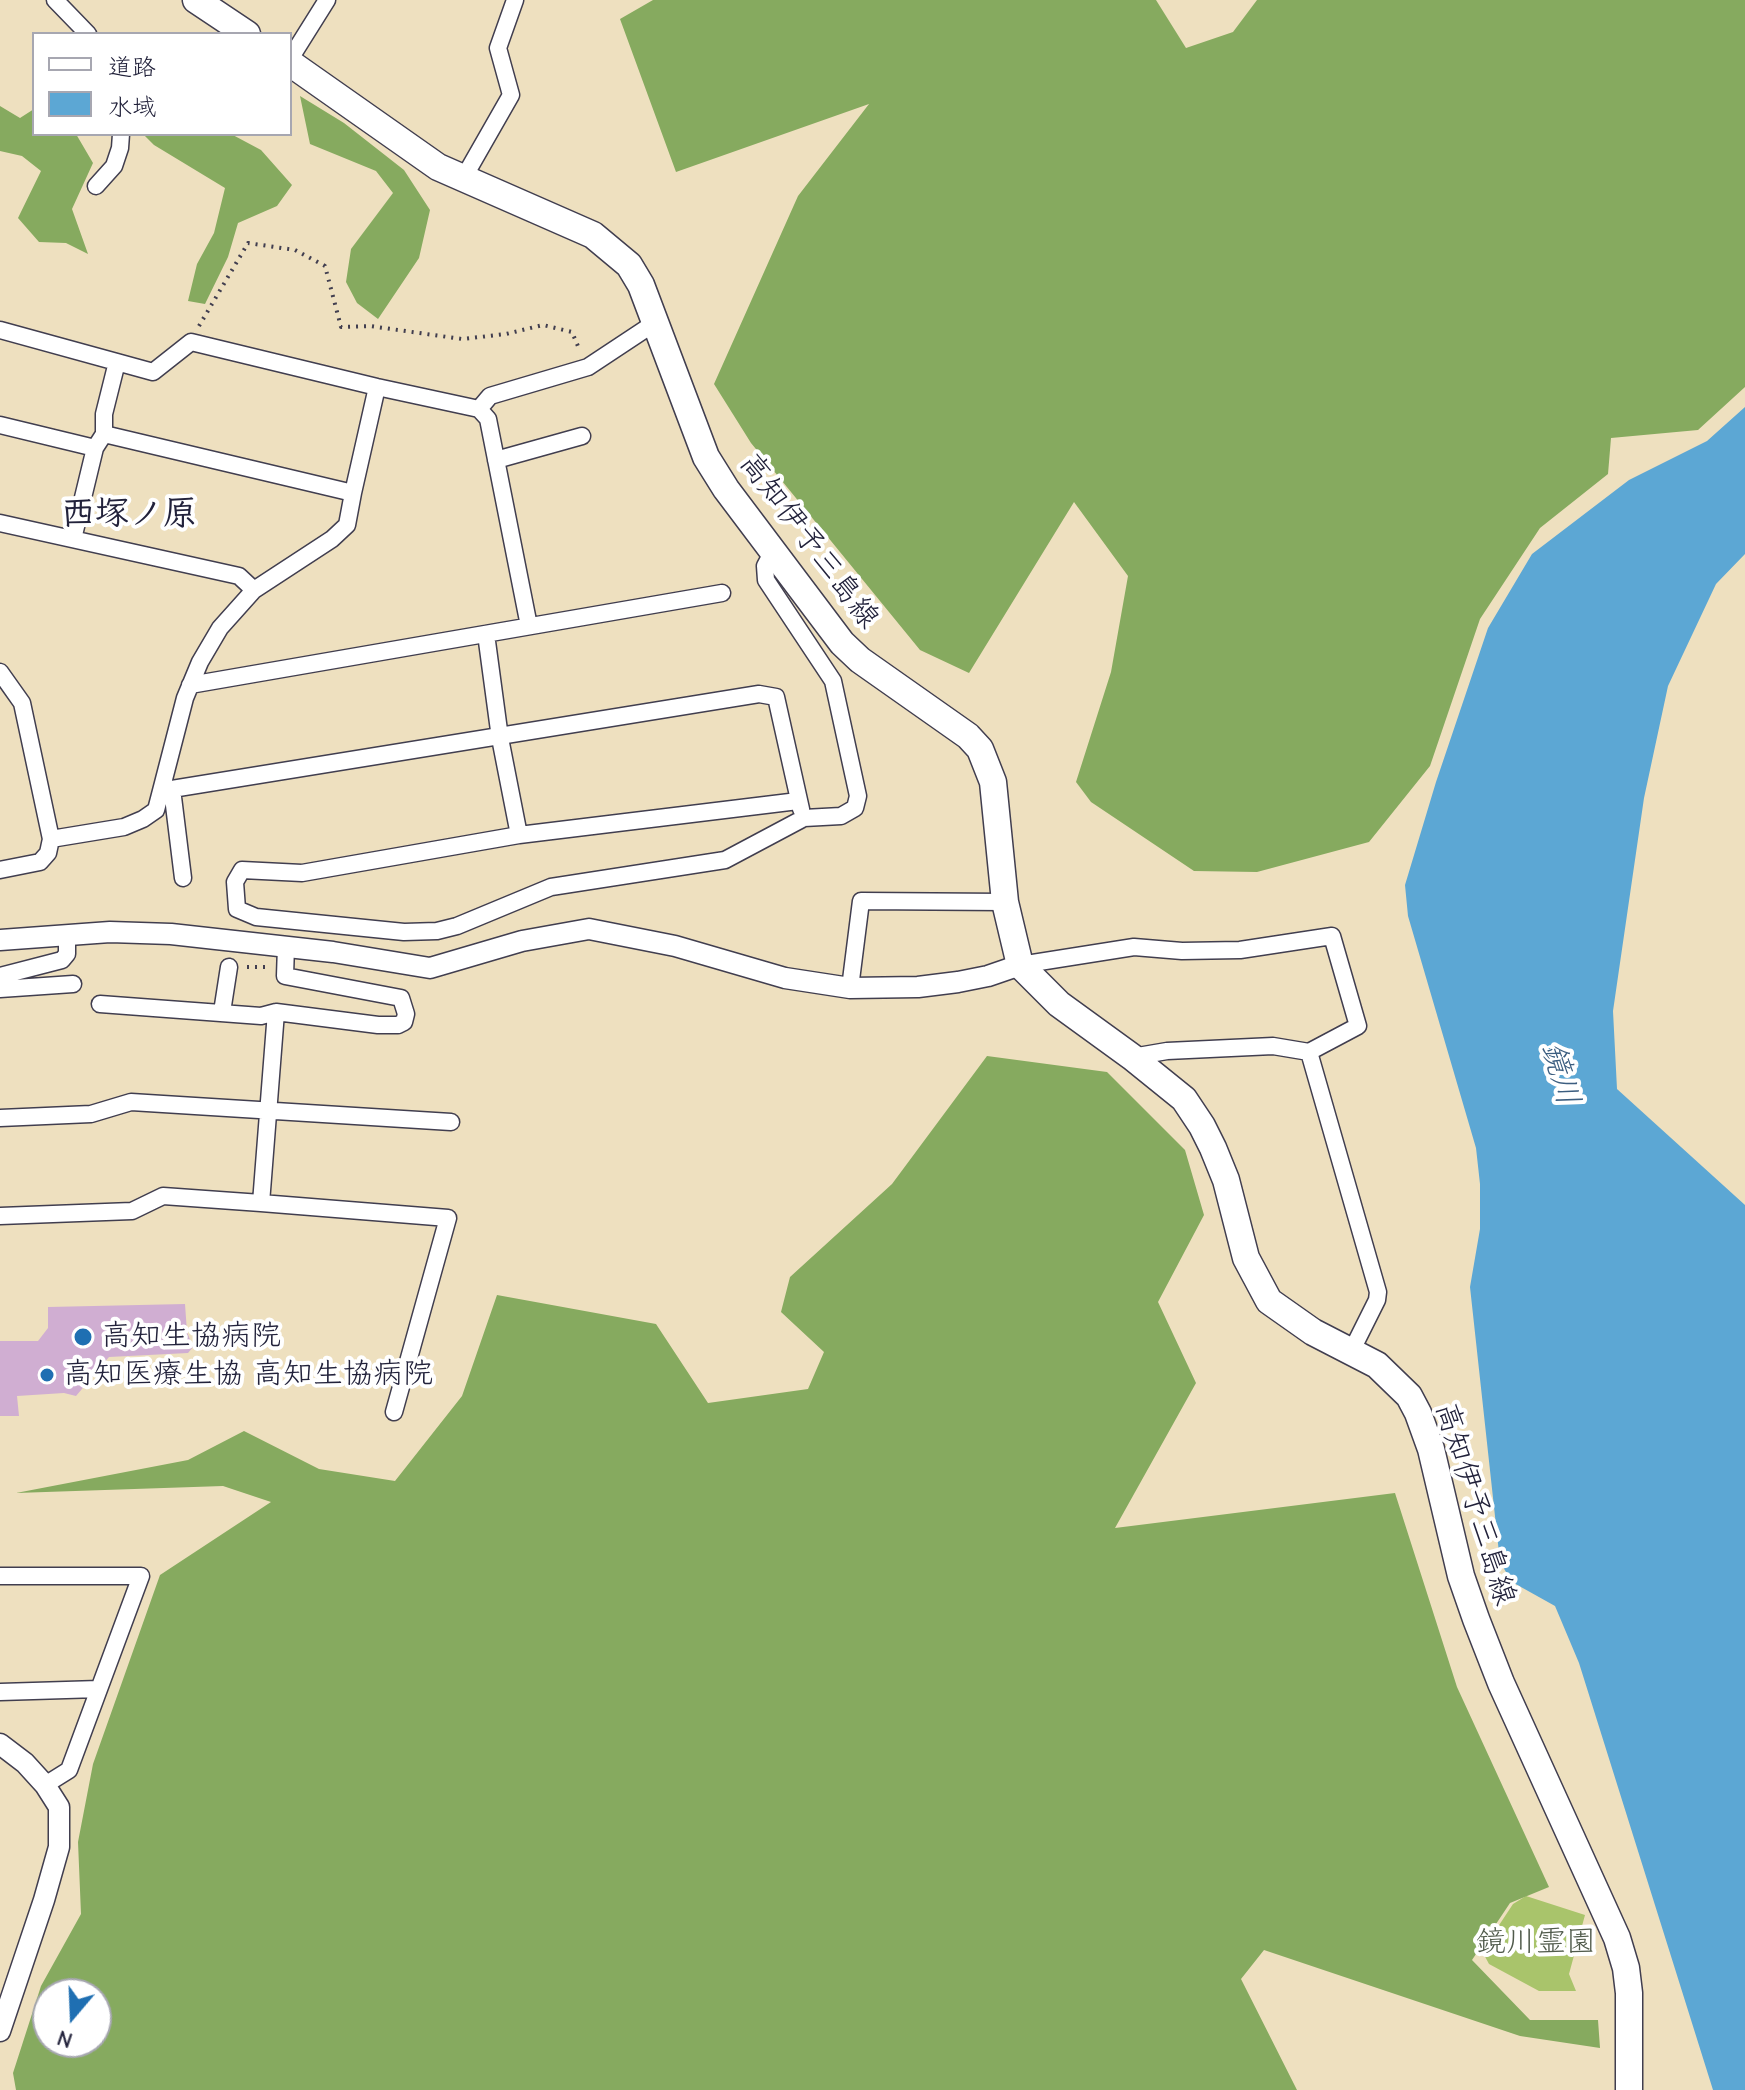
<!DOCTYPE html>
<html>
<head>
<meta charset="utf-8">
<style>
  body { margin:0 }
  #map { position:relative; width:1745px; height:2090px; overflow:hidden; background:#eee0bf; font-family:"Comic Neue","Klee One",sans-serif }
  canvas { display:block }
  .legend { position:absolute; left:32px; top:32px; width:260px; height:104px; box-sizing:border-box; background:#fff; border:2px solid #a7a7b1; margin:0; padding:10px 14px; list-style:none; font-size:24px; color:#22223b }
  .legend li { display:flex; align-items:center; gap:16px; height:40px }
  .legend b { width:40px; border:2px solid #a7a7b1 }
  .north { position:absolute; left:32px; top:1978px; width:80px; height:80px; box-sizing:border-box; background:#fff; border:2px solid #a7a7b1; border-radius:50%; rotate:199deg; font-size:22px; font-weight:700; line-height:32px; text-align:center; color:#22223b }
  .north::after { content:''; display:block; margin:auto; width:28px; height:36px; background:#1f6fb2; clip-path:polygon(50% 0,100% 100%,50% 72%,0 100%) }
</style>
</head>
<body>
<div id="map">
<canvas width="1745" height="2090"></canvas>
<ul class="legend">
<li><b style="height:10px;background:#fff"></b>道路</li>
<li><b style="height:22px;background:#5ca7d4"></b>水域</li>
</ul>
<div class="north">N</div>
</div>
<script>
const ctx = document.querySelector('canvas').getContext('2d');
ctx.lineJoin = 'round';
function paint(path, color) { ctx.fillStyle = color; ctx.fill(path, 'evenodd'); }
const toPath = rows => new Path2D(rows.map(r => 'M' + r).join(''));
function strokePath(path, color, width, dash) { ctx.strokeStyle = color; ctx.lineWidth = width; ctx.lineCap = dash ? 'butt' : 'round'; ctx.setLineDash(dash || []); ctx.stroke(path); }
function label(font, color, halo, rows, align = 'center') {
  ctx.font = font + ' "Comic Neue","Klee One",sans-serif'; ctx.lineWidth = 8; ctx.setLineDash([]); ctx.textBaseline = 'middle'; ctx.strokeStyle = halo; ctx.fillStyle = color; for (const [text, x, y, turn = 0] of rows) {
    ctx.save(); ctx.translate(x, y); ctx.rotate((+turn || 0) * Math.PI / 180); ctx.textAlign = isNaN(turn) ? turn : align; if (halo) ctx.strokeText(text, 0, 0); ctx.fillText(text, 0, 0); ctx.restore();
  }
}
const green = toPath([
  [1526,1896,1585,1915,1569,1974,1576,1991,1539,1991,1489,1964,1482,1951,1513,1904]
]);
const forest = toPath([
  [653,0,1156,0,1186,48,1233,32,1257,0,1745,0,1745,387,1698,430,1611,438,1608,474,1540,528,1480,619,1430,766,1369,842,1257,872,1194,871,1091,802,1076,782,1111,672,1128,576,1074,502,969,673,920,650,751,443,714,384,798,196,869,104,676,172,620,19],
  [300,96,344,123,404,170,430,210,419,258,378,319,357,303,346,282,351,249,393,193,376,171,310,144],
  [0,106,20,118,34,109,34,134,76,134,93,163,72,209,88,254,66,243,39,242,18,218,41,171,22,156,0,151],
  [143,134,231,134,261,150,292,185,277,206,238,223,228,257,205,304,188,301,197,264,214,233,225,188,154,145],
  [987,1056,1107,1072,1185,1150,1204,1215,1158,1302,1196,1383,1115,1528,1395,1493,1457,1687,1549,1887,1510,1903,1472,1960,1530,2020,1598,2020,1600,2048,1520,2036,1264,1950,1241,1979,1297,2090,16,2090,13,2073,41,1986,81,1914,78,1842,93,1764,160,1575,271,1502,223,1486,16,1493,188,1460,244,1431,319,1469,395,1481,462,1396,497,1295,656,1324,708,1403,808,1389,824,1352,781,1312,790,1277,892,1184],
  [48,1994,96,1994,96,2042,48,2042]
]);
const water = toPath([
  [1745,407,1745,554,1716,584,1668,686,1644,798,1613,1011,1617,1089,1745,1205,1745,2090,1713,2090,1579,1663,1555,1606,1512,1582,1500,1562,1470,1287,1480,1229,1480,1184,1476,1148,1408,916,1405,885,1436,782,1488,628,1532,554,1629,480,1707,441]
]);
const building = toPath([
  [185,1304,187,1332,193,1347,188,1353,109,1357,76,1396,64,1393,17,1396,19,1416,0,1416,0,1341,38,1341,48,1328,48,1307]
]);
const path = toPath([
  [199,326,248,243,295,250,325,266,341,327,370,326,462,339,506,334,543,325,572,332,580,351],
  [247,967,270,967]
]);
const minor = toPath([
  [55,0,88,34],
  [290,59,327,0],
  [463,179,511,95,498,48,515,0],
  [96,186,114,166,120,148,121,134],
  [0,330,153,372,191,342,377,387,479,409,488,419,529,626],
  [479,409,490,396,588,367,656,322],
  [0,425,95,448],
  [104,434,353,493,377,387],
  [496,460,582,436],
  [0,523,239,576,254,590,220,628,200,662,185,698,162,787,172,789,759,694,776,697,801,809],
  [73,539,95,448,104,434,104,414,117,362],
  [773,551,765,566,766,580,833,681,858,796,855,808,841,816,804,818,725,860,551,887,457,926,437,931,404,932,256,917,237,909,235,882,242,870,302,873,519,835,798,801],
  [254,590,332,539,347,525,353,493],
  [486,634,500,738,519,835],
  [0,672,22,703,51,839,48,853,40,862,0,870],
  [190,685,722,593],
  [172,789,183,878],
  [51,839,124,827,143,819,156,810,162,787],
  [1020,965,1134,947,1182,951,1240,950,1332,936,1358,1026,1309,1052],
  [0,976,62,960,67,954,67,935],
  [850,988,861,901,1005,902],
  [0,989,73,984],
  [100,1004,261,1016,276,1012,378,1025,398,1025,404,1022,406,1014,401,998,285,976,286,946],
  [222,1012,229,967],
  [276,1012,261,1203,448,1218,394,1412],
  [1132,1057,1167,1051,1273,1046,1309,1052,1378,1292,1377,1300,1352,1350],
  [0,1118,91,1114,131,1102,451,1122],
  [0,1216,132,1211,163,1196,261,1203],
  [0,1576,141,1576,69,1770,45,1785],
  [0,1692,99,1689]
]);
const tertiary = toPath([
  [0,940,110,932,171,934,333,952,430,968,522,941,589,929,675,946,785,978,850,988,918,987,958,982,988,976,1020,965],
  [0,1744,25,1763,45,1785,59,1807,59,1847,44,1900,0,2031]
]);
const primary = toPath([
  [196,0,247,34],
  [290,63,438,167,593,235,629,265,641,285,706,457,726,489,842,643,860,660,968,736,980,749,993,782,1005,902,1020,965,1059,1004,1132,1057,1184,1099,1202,1126,1213,1148,1226,1180,1246,1258,1269,1301,1313,1332,1377,1365,1409,1396,1418,1413,1431,1449,1461,1576,1476,1619,1501,1683,1617,1938,1626,1968,1629,1993,1629,2090]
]);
const markers = [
  [83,1337,10,"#1f6fb2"],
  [47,1375,8,"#1f6fb2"]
];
const streetNames = [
  ["高知伊予三島線",809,541,53],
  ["高知伊予三島線",1475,1504,73]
];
const poiNames = [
  ["高知生協病院",101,1337],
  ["高知医療生協 高知生協病院",63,1375]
];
const parkNames = [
  ["鏡川霊園",1536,1943]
];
const waterNames = [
  ["鏡川",1560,1074,74]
];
const quarterNames = [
  ["西塚ノ原",129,514]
];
paint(green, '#a9c46b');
paint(forest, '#86aa5f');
paint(water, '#5ca7d4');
paint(building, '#d0aed2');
strokePath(minor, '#413e4f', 19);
strokePath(tertiary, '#413e4f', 23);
strokePath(primary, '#413e4f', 29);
strokePath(path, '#413e4f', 4, [2, 6]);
strokePath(minor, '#fff', 16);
strokePath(tertiary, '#fff', 20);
strokePath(primary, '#fff', 26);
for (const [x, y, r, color] of markers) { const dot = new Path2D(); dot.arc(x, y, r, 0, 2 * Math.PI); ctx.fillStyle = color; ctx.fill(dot); strokePath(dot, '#fff', 3); }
label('30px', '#22223b', '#fff', streetNames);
label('30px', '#22223b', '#fff', poiNames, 'left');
label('30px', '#515b4c', '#fff', parkNames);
label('italic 32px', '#3c5e80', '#fff', waterNames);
label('bold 34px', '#22223b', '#fff', quarterNames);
</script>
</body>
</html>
